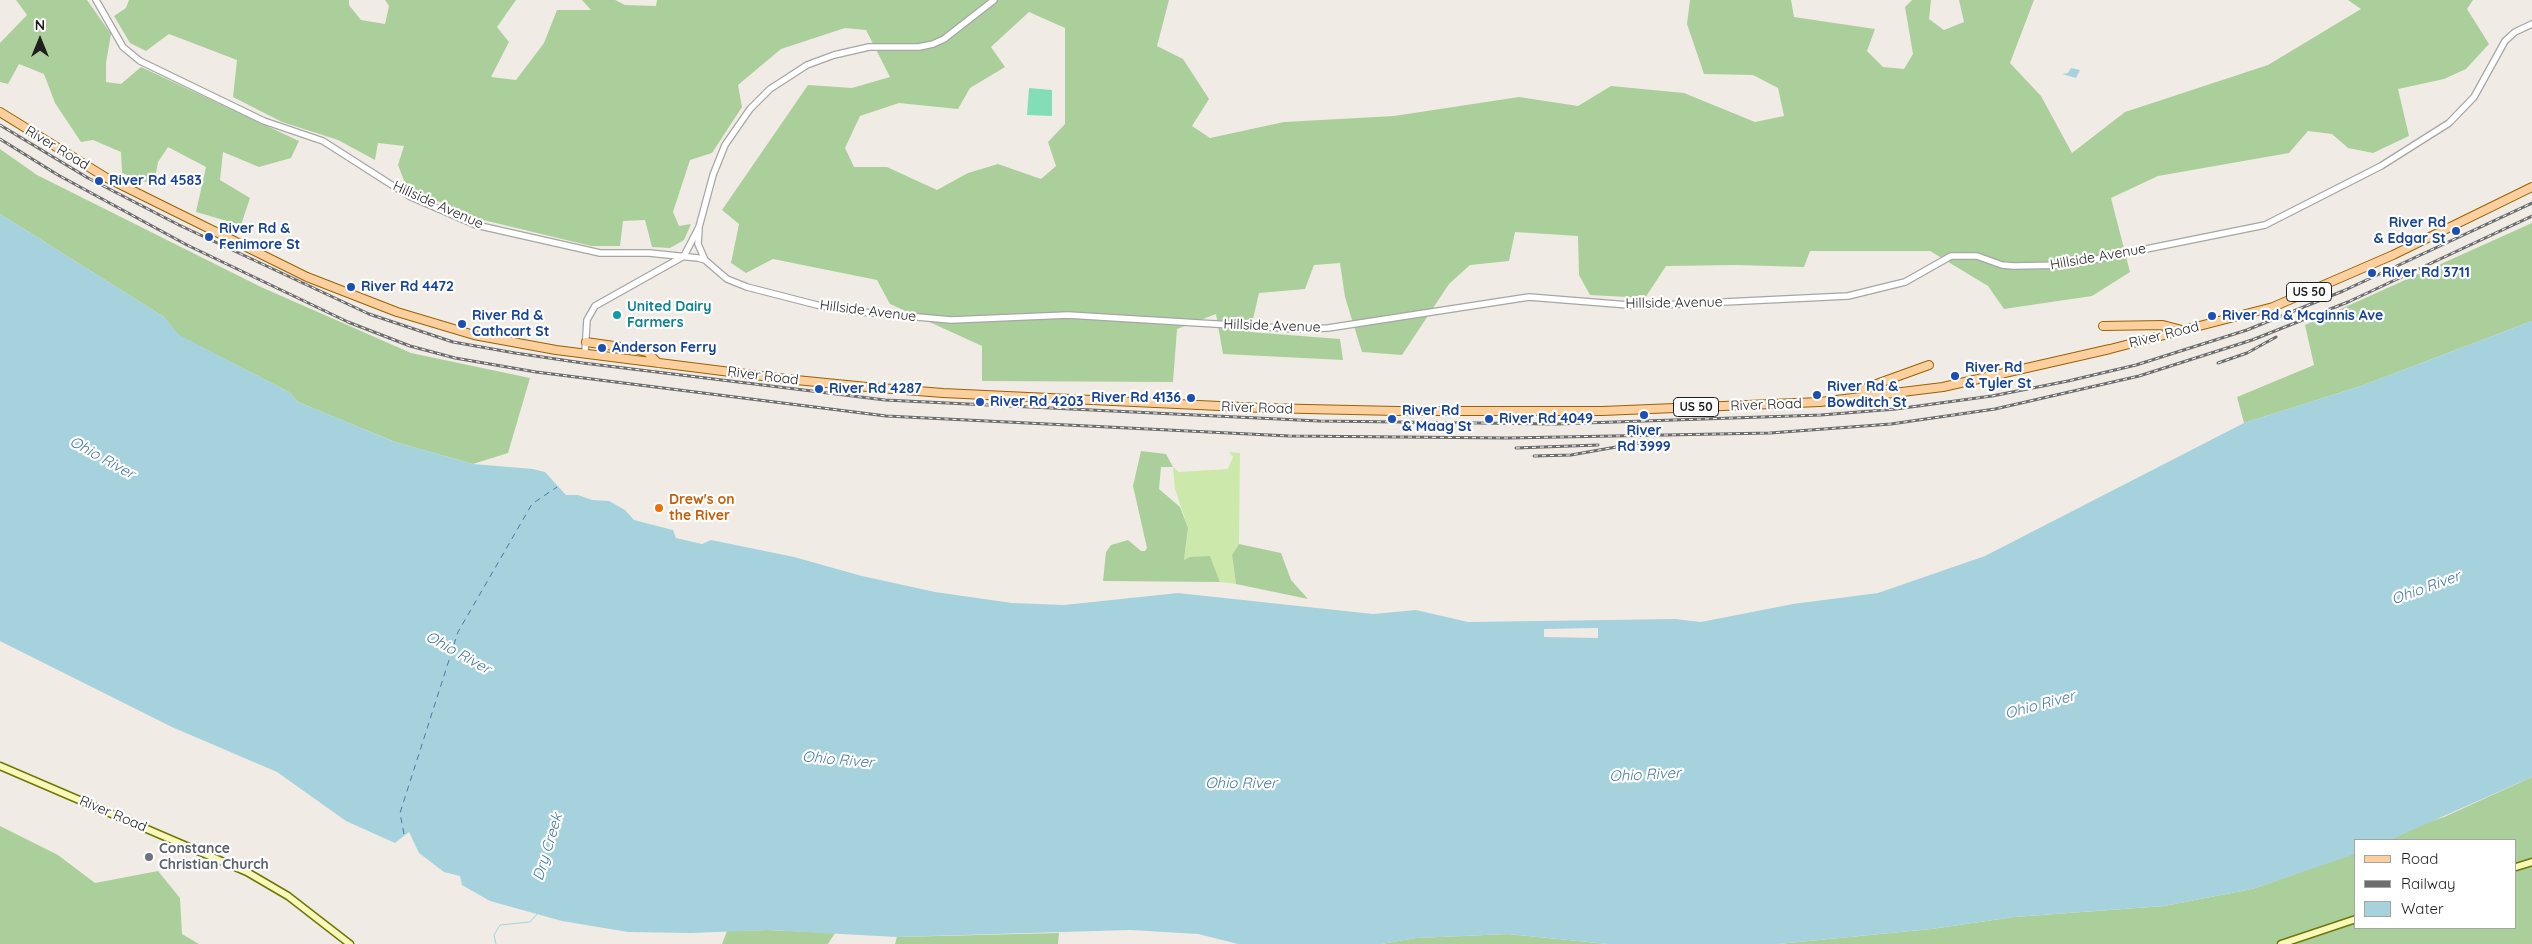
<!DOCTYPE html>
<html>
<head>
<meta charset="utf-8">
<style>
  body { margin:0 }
  #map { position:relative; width:2532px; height:944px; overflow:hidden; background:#f0ece5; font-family:Quicksand,sans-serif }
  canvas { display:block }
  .legend { position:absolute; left:2354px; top:839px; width:162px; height:90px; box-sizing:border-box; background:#fff; border:1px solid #a5a5a5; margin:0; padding:6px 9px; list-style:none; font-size:15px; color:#1f1f1f }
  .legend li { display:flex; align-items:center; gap:10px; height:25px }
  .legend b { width:25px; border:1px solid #a5a5a5 }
  .north { position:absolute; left:15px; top:15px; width:50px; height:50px; -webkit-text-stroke:4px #fff; paint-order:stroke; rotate:0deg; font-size:14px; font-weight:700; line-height:20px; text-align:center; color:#1f1f1f }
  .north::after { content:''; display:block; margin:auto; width:18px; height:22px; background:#1f1f1f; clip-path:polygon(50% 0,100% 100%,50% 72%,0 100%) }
</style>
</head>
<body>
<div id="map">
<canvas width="2532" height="944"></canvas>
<ul class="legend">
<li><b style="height:6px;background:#fbd09e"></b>Road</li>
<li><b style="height:6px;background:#6d6d6d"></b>Railway</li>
<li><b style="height:14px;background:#a6d2dd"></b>Water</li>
</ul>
<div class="north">N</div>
</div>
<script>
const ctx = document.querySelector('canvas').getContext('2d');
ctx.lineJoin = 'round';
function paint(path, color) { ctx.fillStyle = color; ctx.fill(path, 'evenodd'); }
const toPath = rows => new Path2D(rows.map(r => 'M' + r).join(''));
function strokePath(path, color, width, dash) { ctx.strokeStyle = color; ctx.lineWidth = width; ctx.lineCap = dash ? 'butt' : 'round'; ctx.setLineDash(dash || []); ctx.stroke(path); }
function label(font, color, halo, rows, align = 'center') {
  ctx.font = font + ' Quicksand,sans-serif'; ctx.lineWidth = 4.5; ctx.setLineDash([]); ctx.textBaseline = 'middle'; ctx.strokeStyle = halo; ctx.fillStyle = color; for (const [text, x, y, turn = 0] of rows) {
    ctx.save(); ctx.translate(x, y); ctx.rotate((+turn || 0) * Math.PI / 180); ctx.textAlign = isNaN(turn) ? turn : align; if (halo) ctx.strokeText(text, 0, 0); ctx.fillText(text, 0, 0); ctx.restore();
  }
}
const grass = toPath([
  [1229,452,1240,453,1239,544,1232,555,1236,584,1220,582,1210,556,1184,561,1188,528,1175,489,1173,467,1179,472,1228,469,1233,457]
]);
const forest = toPath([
  [16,0,87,0,111,34,106,63,106,82,121,84,141,67,299,141,291,158,259,167,223,152,220,180,250,198,241,225,196,212,206,167,168,147,158,162,154,185,122,173,121,152,93,140,81,142,55,103,44,74,19,64,8,84,0,82,0,43,27,15],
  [129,0,349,0,349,5,361,20,385,24,389,6,385,0,516,0,497,27,509,42,491,77,516,80,544,43,557,10,591,10,582,0,615,0,625,5,656,6,657,0,1169,0,1157,46,1183,59,1209,99,1192,126,1210,138,1284,122,1394,116,1519,97,1578,106,1611,86,1684,93,1755,122,1784,116,1778,88,1753,75,1704,74,1687,24,1690,0,1791,0,1794,17,1875,29,1867,51,1883,67,1904,69,1913,54,1905,7,1912,0,1931,0,1929,19,1944,30,1964,22,1959,0,2034,0,2010,63,2041,96,2072,153,2125,112,2268,65,2361,9,2348,0,2473,0,2467,9,2489,44,2466,69,2444,79,2398,89,2409,136,2373,153,2348,148,2332,134,2308,131,2289,153,2158,176,2111,198,2130,272,2092,296,2004,309,1988,286,1930,251,1810,251,1804,267,1737,265,1666,266,1645,298,1590,295,1579,275,1578,236,1515,232,1509,261,1470,265,1449,284,1402,355,1362,352,1345,297,1340,263,1314,265,1305,289,1259,293,1250,332,1340,339,1343,360,1223,354,1216,314,1177,329,1173,382,982,381,982,346,890,304,877,280,773,259,746,273,731,263,739,224,722,210,808,85,852,88,890,77,866,30,845,28,781,49,738,85,742,107,712,153,690,160,673,212,679,226,691,224,684,240,670,248,652,247,645,220,623,221,620,246,591,246,479,219,407,188,398,165,404,146,378,143,375,160,338,140,282,122,233,97,237,60,169,34,146,51,130,43,114,16,126,8],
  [1029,12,1065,28,1065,124,1048,142,1056,166,1041,179,998,164,968,173,937,190,887,167,854,167,845,148,860,116,899,103,958,109,970,88,1005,67,991,47],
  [0,149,37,175,261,287,411,353,530,378,508,453,473,464,395,442,298,402,289,392,178,335,164,317,0,214],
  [2532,223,2532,321,2361,386,2244,423,2237,397,2314,365,2305,325],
  [1141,451,1166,454,1173,467,1161,467,1159,489,1180,507,1188,528,1184,560,1190,557,1210,556,1220,582,1103,581,1106,552,1111,545,1128,540,1141,551,1145,551,1147,548,1133,486],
  [1239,544,1281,553,1291,580,1308,599,1236,584,1232,555],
  [2532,777,2532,944,1778,944,1931,929,2014,917,2164,906,2252,889,2356,853,2356,928,2516,928,2516,840,2381,840,2392,839,2419,825,2444,817],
  [0,826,58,855,95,883,158,871,180,898,182,934,199,944,0,944],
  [768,930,835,933,828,944,722,944,727,931],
  [1059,933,1058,944,895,944,897,937],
  [1508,934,1608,944,1381,944,1416,938]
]);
const pitch = toPath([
  [1029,88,1052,90,1052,116,1027,115]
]);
const water = toPath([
  [2071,68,2080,70,2076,78,2062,74,2068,73],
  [0,214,164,317,179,335,289,392,298,402,395,442,473,464,533,469,545,472,566,495,578,495,592,500,609,501,625,510,634,520,673,530,676,538,702,544,711,540,794,557,862,576,935,592,1012,603,1064,605,1178,593,1373,614,1416,610,1468,622,1675,619,1701,622,1793,604,1878,593,1985,556,2244,423,2361,386,2532,321,2532,777,2392,839,2356,840,2356,853,2349,856,2252,889,2164,906,2014,917,1931,929,1778,944,1608,944,1508,934,1416,938,1381,944,1238,944,1198,934,1130,930,897,937,768,930,691,933,628,932,562,921,490,901,462,885,460,876,444,872,419,853,409,832,395,843,346,821,277,772,172,727,0,641]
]);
const pier = toPath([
  [1598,628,1598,638,1544,637,1544,629]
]);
const stream = toPath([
  [496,944,494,935,500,925,530,922,537,914]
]);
const ferry = toPath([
  [404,834,400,813,458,632,532,504,557,487]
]);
const tertiary = toPath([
  [96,0,123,47,140,61,264,121,323,141,409,196,476,225,600,253,649,253,698,258,705,260,727,279,747,287,817,305,850,311,951,320,1068,315,1297,329,1328,328,1529,297,1641,306,1848,296,1905,282,1951,256,1977,256,2002,265,2014,266,2067,265,2265,225,2381,166,2449,123,2474,97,2505,41,2515,32,2532,24],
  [699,229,698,244,705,260],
  [585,352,587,320,595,306,684,256,699,227,713,175,725,145,750,109,770,89,807,65,834,55,869,47,919,47,933,44,944,39,994,0]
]);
const secondary = toPath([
  [0,766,247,872,288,896,350,944],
  [2516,867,2532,862],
  [2281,944,2356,919]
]);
const primary = toPath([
  [0,112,105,177,307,277,397,312,474,335,556,350,786,379,867,387,943,393,1262,408,1397,411,1602,411,1820,402,1943,387,2110,349,2273,307,2393,255,2532,187],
  [2103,326,2163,325,2182,330],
  [586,342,635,349,647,352,658,363],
  [1862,398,1864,390,1868,387,1929,365]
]);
const rail = toPath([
  [0,125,88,178,179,225,369,314,453,342,515,353,583,363,885,400,1319,421,1556,424,1821,415,1896,409,1992,396,2068,381,2136,365,2247,330,2343,291,2532,203],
  [0,139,58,175,187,245,348,322,410,346,455,358,536,372,886,416,1289,436,1508,438,1770,433,1891,424,1995,409,2139,376,2252,340,2348,302,2532,216],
  [2218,363,2247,353,2276,337],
  [1516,448,1598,445],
  [1534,456,1571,455,1650,441]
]);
const markers = [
  [99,181,5,"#1a4fb4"],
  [2456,231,5,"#1a4fb4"],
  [209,237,5,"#1a4fb4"],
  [2372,273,5,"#1a4fb4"],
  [351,287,5,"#1a4fb4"],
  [617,315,5,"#0f9aa8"],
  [2212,316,5,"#1a4fb4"],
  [462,324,5,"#1a4fb4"],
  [602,348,5,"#1a4fb4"],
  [1955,376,5,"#1a4fb4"],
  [819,389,5,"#1a4fb4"],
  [1817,395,5,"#1a4fb4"],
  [1191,398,5,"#1a4fb4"],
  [980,402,5,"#1a4fb4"],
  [1644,415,5,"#1a4fb4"],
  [1392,419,5,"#1a4fb4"],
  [1489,419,5,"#1a4fb4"],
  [659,508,5,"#e8710a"],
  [149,857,5,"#6b7280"]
];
const shields = [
  [2309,292,45],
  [1696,407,45]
];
const shieldNames = [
  ["US 50",2309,292],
  ["US 50",1696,407]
];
const streetNames = [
  ["River Road",57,148,31],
  ["Hillside Avenue",438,205,24],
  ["Hillside Avenue",2098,257,-10],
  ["Hillside Avenue",1674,303,-1],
  ["Hillside Avenue",868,311,7],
  ["Hillside Avenue",1272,326,2],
  ["River Road",2164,335,-14],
  ["River Road",763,376,7],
  ["River Road",1766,405,-2],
  ["River Road",1257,408,2],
  ["River Road",113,814,23]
];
const transitNames = [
  ["River Rd 4583",109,181],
  ["River Rd",2446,223,"right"],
  ["& Edgar St",2446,239,"right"],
  ["River Rd &",219,229],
  ["Fenimore St",219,245],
  ["River Rd 3711",2382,273],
  ["River Rd 4472",361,287],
  ["River Rd &",472,316],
  ["Cathcart St",472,332],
  ["River Rd & Mcginnis Ave",2222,316],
  ["Anderson Ferry",612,348],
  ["River Rd",1965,368],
  ["& Tyler St",1965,384],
  ["River Rd &",1827,387],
  ["Bowditch St",1827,403],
  ["River Rd 4287",829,389],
  ["River Rd 4136",1181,398,"right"],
  ["River Rd 4203",990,402],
  ["River Rd",1402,411],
  ["& Maag St",1402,427],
  ["River Rd 4049",1499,419],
  ["River",1644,431,"center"],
  ["Rd 3999",1644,447,"center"]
];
const cultureNames = [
  ["United Dairy",627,307],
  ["Farmers",627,323]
];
const foodNames = [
  ["Drew's on",669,500],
  ["the River",669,516]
];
const worshipNames = [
  ["Constance",159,849],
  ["Christian Church",159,865]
];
const waterNames = [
  ["Ohio River",102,458,29],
  ["Ohio River",2426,588,-20],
  ["Ohio River",458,653,29],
  ["Ohio River",2040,705,-15],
  ["Ohio River",838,760,5],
  ["Ohio River",1645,775,-3],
  ["Ohio River",1241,783],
  ["Dry Creek",548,847,-73]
];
paint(grass, '#cce9ab');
paint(forest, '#abcf9a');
paint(pitch, '#83deb8');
paint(water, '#a6d2dd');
paint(pier, '#f0ece5');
strokePath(stream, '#a6d2dd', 1);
strokePath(ferry, '#487aa6', 1, [6, 5]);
strokePath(tertiary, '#a6a6a6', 8);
strokePath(secondary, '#6e7605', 9);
strokePath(primary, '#996101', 10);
strokePath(tertiary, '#fff', 5.5);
strokePath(secondary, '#f8f9b9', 6);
strokePath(primary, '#fbd09e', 8);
strokePath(rail, '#6d6d6d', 3);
strokePath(rail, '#fff', 1, [4]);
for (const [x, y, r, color] of markers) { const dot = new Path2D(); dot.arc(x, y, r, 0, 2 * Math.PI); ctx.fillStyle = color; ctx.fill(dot); strokePath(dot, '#fff', 2); }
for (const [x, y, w] of shields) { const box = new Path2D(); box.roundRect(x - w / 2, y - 9.5, w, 19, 4); ctx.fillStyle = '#fff'; ctx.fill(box); strokePath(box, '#1f1f1f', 1); }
label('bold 12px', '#1f1f1f', null, shieldNames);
label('14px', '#1f1f1f', '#fff', streetNames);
label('bold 14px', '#164399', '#fff', transitNames, 'left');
label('bold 14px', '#0d838f', '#fff', cultureNames, 'left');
label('bold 14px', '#c56008', '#fff', foodNames, 'left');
label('bold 14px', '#5b616d', '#fff', worshipNames, 'left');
label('italic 15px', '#487aa6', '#fff', waterNames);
</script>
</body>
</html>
